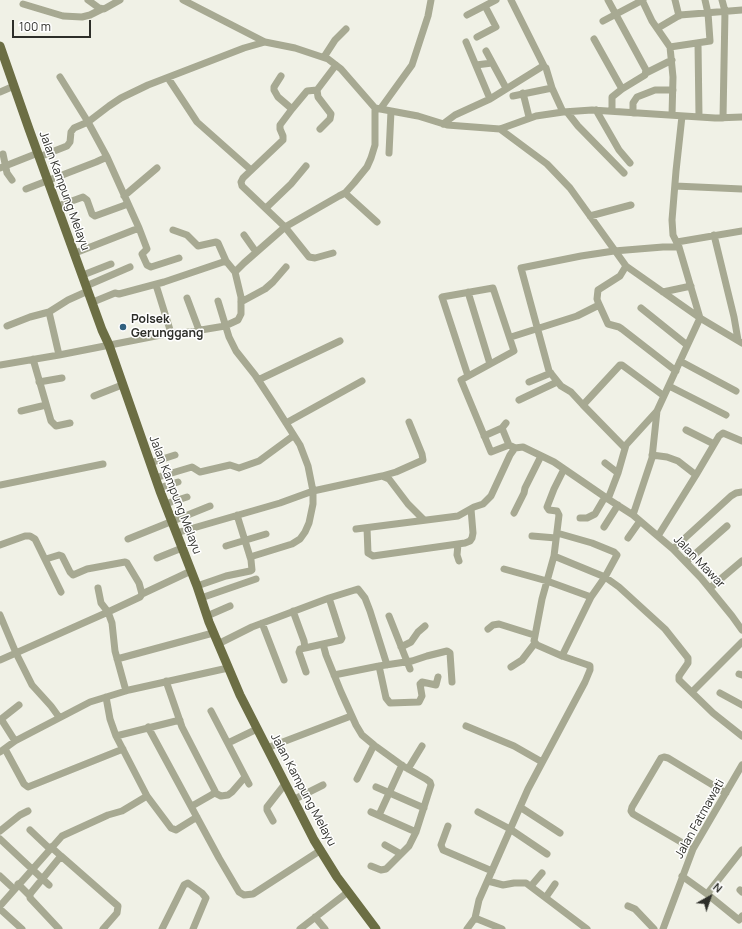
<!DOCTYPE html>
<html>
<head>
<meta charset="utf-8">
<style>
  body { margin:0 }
  #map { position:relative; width:742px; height:929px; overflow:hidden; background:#f0f1e6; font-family:Manrope,sans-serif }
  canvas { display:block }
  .north { position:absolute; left:690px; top:877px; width:40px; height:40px; -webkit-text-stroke:3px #fff; paint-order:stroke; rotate:40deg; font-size:11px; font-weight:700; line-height:16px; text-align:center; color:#2d2e29 }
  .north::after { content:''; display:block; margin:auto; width:14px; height:18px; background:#2d2e29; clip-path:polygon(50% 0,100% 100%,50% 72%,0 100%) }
  .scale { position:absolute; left:12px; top:20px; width:79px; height:18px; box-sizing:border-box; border:2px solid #2d2e29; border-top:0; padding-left:5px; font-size:12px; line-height:14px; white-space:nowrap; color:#2d2e29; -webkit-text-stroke:3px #fff; paint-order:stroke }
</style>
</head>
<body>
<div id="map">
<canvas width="742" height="929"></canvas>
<div class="north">N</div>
<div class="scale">100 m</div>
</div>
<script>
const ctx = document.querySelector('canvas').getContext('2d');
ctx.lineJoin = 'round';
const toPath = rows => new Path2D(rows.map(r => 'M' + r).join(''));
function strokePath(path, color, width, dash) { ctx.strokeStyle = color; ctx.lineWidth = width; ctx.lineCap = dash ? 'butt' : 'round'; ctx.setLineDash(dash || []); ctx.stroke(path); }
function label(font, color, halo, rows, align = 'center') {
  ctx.font = font + ' Manrope,sans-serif'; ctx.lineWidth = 3; ctx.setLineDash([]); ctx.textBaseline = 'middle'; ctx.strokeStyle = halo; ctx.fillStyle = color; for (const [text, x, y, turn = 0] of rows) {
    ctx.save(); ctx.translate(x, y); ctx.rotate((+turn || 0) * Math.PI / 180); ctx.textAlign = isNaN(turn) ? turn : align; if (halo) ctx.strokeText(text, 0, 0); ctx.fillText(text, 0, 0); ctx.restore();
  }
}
const minor = toPath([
  [88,0,99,8,104,9,120,0],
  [183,0,265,42,295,48,328,59,341,69,375,108],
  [511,0,544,66],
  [608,0,646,70,645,75,622,89,612,97,612,111],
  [642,0,652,21,670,47,673,77,672,115],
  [675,0,679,16],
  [722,0,725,11,723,118],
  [23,4,63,16,82,17,90,15,102,9],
  [467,15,496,0],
  [603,21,643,0],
  [658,28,680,15,742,10],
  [477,37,496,27,485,6],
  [594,39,622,89],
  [466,42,490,99],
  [698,43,699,116],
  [670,47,710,41,708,13,705,0],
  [486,51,506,88],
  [324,57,335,40,346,29],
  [476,65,492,63],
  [646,73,672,60],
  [281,76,274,87,274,90,278,97,292,109],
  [60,77,88,122,107,157,139,228,75,253],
  [168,78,197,122,251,170],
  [317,90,318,97,331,114,330,119,320,129],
  [0,92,14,86],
  [523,93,529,117],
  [513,96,552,88],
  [381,108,412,65,428,16,431,0],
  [596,110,619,150,630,163],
  [567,112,578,126,624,173],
  [633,113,633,103,637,97,655,90,673,90],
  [682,116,676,171,672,220,673,235,679,247,700,318,657,411,626,445,618,473,608,499,633,515,673,549,701,578,732,616,742,630],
  [443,124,455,115,490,99,543,66,546,68,552,88,563,112],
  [500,129,547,164,570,188,626,266,700,318,742,343],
  [389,153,391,111],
  [3,154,7,173,12,180],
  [39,157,67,146,70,142,71,132,74,128,88,122,109,106,121,98,148,85,244,48,265,42],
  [0,168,38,153],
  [675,186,742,189],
  [26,189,96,162,107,157],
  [345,193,377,222],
  [124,196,157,168],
  [58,206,83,197,87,200,92,214,95,216,128,204],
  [266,208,291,184,306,166],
  [590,216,631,205],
  [139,228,147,249,142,254,147,265,151,267,179,258],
  [173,230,187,235,198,246,216,242,218,243,226,261,235,272],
  [244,235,256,252],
  [714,235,734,317,738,340],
  [677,242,742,231],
  [333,253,315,258,309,257,285,227,242,186,241,182,243,178,283,140,283,136,280,129,280,125,292,109,307,91,317,90,336,65],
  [626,266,620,276,598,290,597,299,598,302,608,324,619,327,622,329,676,371],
  [83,275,111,264],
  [156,285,171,333],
  [86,286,130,267],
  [468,292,490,364],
  [663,292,691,286],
  [187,298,199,330],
  [218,301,229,337,236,351,255,375,274,404,300,445,308,466,313,491,313,504,309,523,305,532,300,539,292,544,250,557],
  [93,302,115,293,119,294,164,282,226,261],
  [241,302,265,289,273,282,286,267],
  [641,308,687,345],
  [49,312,59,355],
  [7,326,30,317,49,312,68,300,88,291],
  [511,337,577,316,599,305],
  [33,359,51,421,56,426,70,423],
  [680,361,736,391],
  [0,365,59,355,171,333,183,333,225,326,238,320,241,314,241,297,235,272,244,263,285,227,339,196,345,193,354,183,367,167,371,158,375,145,375,108,418,116,447,125,500,129,536,116,563,112,592,110,715,118,742,117],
  [468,376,442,297,493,288,514,351,461,380,491,452,509,445,515,448,523,447,554,462,608,499],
  [258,380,340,341],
  [39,382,62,378],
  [529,382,551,373],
  [669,386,726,415],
  [94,396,122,385],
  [519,400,557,382],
  [583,405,571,392,561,386,549,371,521,268,581,256,614,251,663,247,679,247],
  [21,411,46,405],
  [286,423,362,381],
  [506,423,502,428,509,445],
  [686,430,714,444],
  [484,436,502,428],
  [625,448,583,405,620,365,622,365,664,396],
  [652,455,667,457,678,461,696,475],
  [150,463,175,455],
  [605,463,618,473],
  [382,476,396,472,423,460,422,454,409,422],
  [155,478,192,467,200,472,230,465,239,468,259,461,293,436],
  [0,485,103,464],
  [159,488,178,482],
  [165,504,187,497],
  [514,513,524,493,525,488,541,456],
  [633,515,652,458,657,411],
  [580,518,587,518,595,514,605,497],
  [604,527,618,505],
  [367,528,368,553,373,556,465,543,470,541,472,538,473,533,471,509],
  [356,529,458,516,474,507,483,504,491,496,510,455,515,448],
  [176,533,280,503,313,491,382,476,389,479,408,504,423,519],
  [532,536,556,538],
  [658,536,696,475,719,436,723,433,742,441],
  [628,538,640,521],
  [128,539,210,506],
  [458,544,457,555,459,561],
  [0,545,25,536,30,536,35,539,61,592],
  [226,546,266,534],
  [673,549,731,496,736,493,742,492],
  [554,556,605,577,617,555,614,552,592,543,557,533],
  [157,558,182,548],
  [46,559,59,555,62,556,70,572,73,575,87,569,125,562,127,563,139,583,142,594,140,597,108,612,101,603,98,588],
  [686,562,727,526],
  [504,569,547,581,591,597],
  [197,586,226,576,250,571,252,570,251,560,237,515],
  [710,588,742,561],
  [142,594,191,571],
  [201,598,256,579],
  [329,598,342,638,341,640,323,644,326,655,341,692,356,725,362,735,374,745,403,766,426,779,430,782,431,785,416,832,409,846,386,869,381,870,371,866],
  [293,611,304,641,305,648,300,649,299,652,306,672],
  [0,615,16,653,32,685,51,706,59,717],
  [207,616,230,606],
  [389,616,410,669],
  [262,623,284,680],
  [488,629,493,625,499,624,534,635],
  [218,644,252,627,329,598,358,589,365,598,370,611,387,665],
  [401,647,411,642,418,632,425,626],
  [305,648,323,644],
  [562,656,591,597,605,577,619,587,665,629,688,658,688,663,679,676,679,680,713,713,742,736],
  [117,659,213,633],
  [0,660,108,612,112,623,115,651,126,691],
  [379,666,386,698,390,703,419,702,422,696,420,684,422,682,436,685,438,677],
  [511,667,522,660,535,643],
  [739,674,742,675],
  [334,675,379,666,412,661,427,656,447,651,450,653,452,682],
  [166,681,182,727,215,791,213,794,192,806],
  [692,692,742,642],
  [720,693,742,705],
  [106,697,110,719,116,736,147,796,171,828,176,830,197,817],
  [211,711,249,784],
  [1,719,15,741],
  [0,720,19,705],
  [466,726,514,746,542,762],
  [148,727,219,858,239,892,244,895,253,894,321,850],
  [116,736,180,720],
  [228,743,257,729],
  [267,748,351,716],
  [5,749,24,784,28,787,123,749],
  [0,752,15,741,90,702,129,690,228,668],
  [408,769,422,746],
  [357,779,374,745],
  [376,787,424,808],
  [215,793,221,796,228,795,232,792,245,777],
  [293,800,323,785],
  [520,807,560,833],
  [371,812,416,832],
  [478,812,510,829,547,854],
  [379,815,402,765],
  [273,821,267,810,267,807,285,784],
  [448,826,441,845,443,850,492,871],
  [30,830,50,849],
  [0,831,20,815,28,811],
  [0,839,49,885],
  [385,845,401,854],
  [51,847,61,856,30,894,30,898,59,929],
  [693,849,633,814,631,811,632,807,661,758,664,757,668,758,726,793],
  [61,856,118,906,117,913,103,929],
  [0,876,14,889],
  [682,876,707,894,739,920,742,916],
  [488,881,503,885,514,883,526,883,587,929],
  [18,884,30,896],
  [531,886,542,873],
  [740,890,742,892],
  [707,894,742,850],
  [546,897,555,884],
  [0,906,62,836,108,815,122,811,147,796],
  [628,906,635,909,654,929],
  [0,909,22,929],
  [315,917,325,929],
  [475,918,502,929],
  [162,929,184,885,188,883,202,893,206,898,193,929],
  [300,929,348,892],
  [467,929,475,918,479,900,528,789,585,682,590,670,590,666,588,665,562,656,537,645,534,641,542,599,554,556,559,515,557,511,549,510,547,507,554,489,564,469],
  [663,929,693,849,742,765]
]);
const major = toPath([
  [0,46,29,129,102,330,109,345,160,491,197,586,209,622,240,695,314,840,337,877,376,929]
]);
const markers = [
  [123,327,4,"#30607f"]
];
const streetNames = [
  ["Jalan Kampung Melayu",64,191,70],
  ["Jalan Kampung Melayu",175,495,69],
  ["Jalan Mawar",699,562,46],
  ["Jalan Kampung Melayu",303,790,62],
  ["Jalan Fatmawati",700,819,-61]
];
const poiNames = [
  ["Polsek",131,320],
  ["Gerunggang",131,334]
];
strokePath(minor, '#a7a992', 7);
strokePath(major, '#6c6e44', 9);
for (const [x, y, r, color] of markers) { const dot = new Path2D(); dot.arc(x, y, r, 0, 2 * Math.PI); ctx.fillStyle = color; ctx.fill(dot); strokePath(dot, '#fff', 1.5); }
label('12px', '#2d2e29', '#fff', streetNames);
label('bold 12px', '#2d2e29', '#fff', poiNames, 'left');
</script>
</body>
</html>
